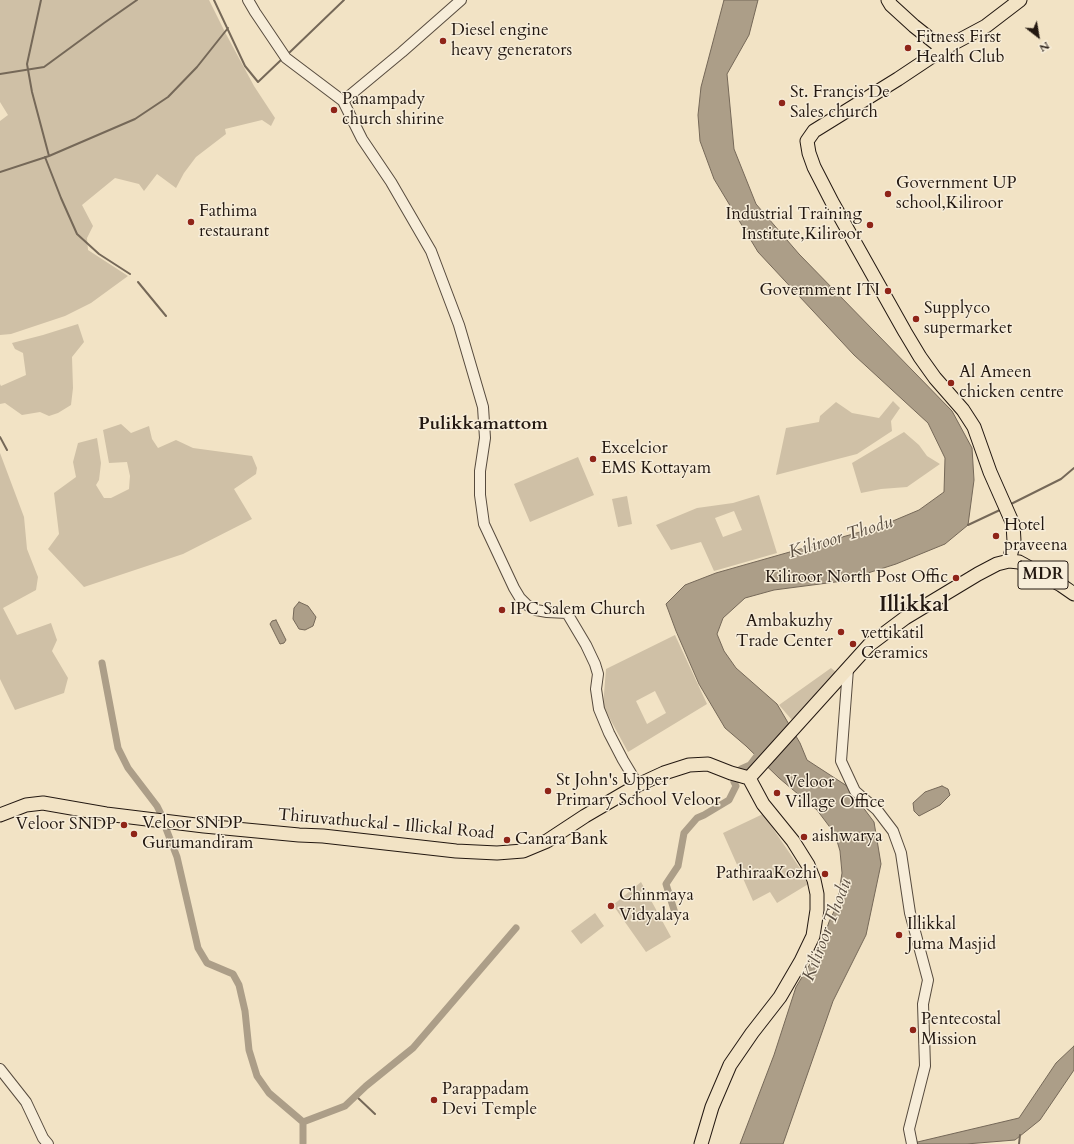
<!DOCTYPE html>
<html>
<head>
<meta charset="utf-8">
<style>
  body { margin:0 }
  #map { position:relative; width:1074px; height:1144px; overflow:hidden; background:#f2e3c5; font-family:Cardo,serif }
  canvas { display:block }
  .north { position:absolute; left:1018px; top:16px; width:40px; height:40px; -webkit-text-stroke:3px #f7edd9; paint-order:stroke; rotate:149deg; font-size:11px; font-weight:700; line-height:16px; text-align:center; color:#231811 }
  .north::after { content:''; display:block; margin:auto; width:14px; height:18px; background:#231811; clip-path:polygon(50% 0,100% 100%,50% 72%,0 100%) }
</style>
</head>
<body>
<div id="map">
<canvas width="1074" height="1144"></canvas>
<div class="north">N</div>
</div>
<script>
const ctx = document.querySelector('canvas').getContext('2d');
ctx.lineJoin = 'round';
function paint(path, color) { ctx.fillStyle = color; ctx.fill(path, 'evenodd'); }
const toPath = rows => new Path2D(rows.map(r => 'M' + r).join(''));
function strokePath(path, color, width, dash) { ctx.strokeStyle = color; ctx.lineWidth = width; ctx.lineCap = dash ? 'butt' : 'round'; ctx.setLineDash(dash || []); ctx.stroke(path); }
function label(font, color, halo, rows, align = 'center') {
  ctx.font = font + ' Cardo,serif'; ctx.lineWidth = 3; ctx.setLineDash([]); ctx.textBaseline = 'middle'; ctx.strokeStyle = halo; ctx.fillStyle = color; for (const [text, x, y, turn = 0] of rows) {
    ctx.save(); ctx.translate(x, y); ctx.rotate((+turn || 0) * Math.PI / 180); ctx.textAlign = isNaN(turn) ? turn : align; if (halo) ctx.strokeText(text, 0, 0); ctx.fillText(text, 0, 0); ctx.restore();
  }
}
const green = toPath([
  [0,0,209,0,226,34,254,86,275,118,271,126,262,120,225,129,226,134,196,157,184,173,176,188,157,174,144,191,139,184,115,178,82,205,93,226,87,238,88,250,128,276,91,303,65,316,11,334,0,335,0,121,8,115,0,102],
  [78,324,84,342,72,357,73,388,71,405,58,413,49,416,40,412,22,415,5,403,0,404,0,384,1,386,26,375,23,353,15,349,12,343,43,335],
  [893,401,900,408,891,421,892,431,857,454,776,475,786,428,819,422,820,416,836,402,852,413,879,418],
  [121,424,131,433,149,426,152,439,158,448,176,440,193,448,252,456,257,468,256,474,234,489,252,519,183,554,84,587,48,549,59,534,54,493,76,477,73,462,78,443,97,438,101,463,99,480,96,485,104,498,111,498,129,489,130,476,127,462,109,463,103,430],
  [904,432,919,445,927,456,940,464,907,487,881,489,861,493,852,463],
  [0,453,24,517,27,549,38,577,36,590,3,608,17,635,51,623,57,640,52,651,68,678,64,693,15,710,0,679],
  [578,457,594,495,530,522,514,484],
  [759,495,777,553,714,571,701,542,671,550,656,525,697,508,733,503],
  [734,511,742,530,723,537,715,518],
  [627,496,632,524,618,527,612,499],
  [675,635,707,704,628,752,603,706,606,669],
  [655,691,666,713,647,724,636,701],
  [831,668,836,672,820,692,792,720,779,705],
  [763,814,810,883,777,903,770,892,753,901,723,833],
  [641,882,671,937,646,952,613,905],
  [595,913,604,926,581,944,571,931]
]);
const water = toPath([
  [724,0,758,0,749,35,727,74,734,149,756,204,799,254,952,411,972,448,974,480,968,525,945,544,896,564,843,581,774,590,745,598,723,618,717,634,724,651,736,668,777,704,800,743,807,760,847,786,874,822,881,864,866,935,833,1001,783,1144,740,1144,774,1055,796,987,821,946,829,922,837,905,842,873,840,851,835,834,817,810,779,778,746,746,725,728,699,684,676,631,666,604,685,585,716,573,881,526,919,510,944,492,945,458,928,423,854,355,758,252,714,179,700,141,698,115,701,87,724,0],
  [299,602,308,606,316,617,313,626,305,630,299,629,293,619,294,608,299,602],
  [276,620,286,640,284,643,280,644,270,624,272,621,276,620],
  [942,786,948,789,950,795,940,805,919,816,914,811,913,803,925,792,942,786],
  [1074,1046,1074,1070,1040,1120,1015,1140,966,1144,909,1144,1019,1118,1056,1063,1074,1046]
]);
const stream = toPath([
  [41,0,27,64,32,92,49,156],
  [214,0,245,66,258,82,281,60],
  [290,52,344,0],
  [0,74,44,67,104,23,137,0],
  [45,157,61,198,77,234,99,254,130,274],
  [0,172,49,156,135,119,168,97,197,67,228,28],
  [138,282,166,316],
  [0,437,7,450],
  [1009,505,1061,479,1074,468],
  [968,525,1002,509],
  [356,1096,375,1114],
  [1019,1144,1020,1135]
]);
const canal = toPath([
  [102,663,118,748,128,768,157,806,161,814],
  [741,769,750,765,762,749],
  [165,826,177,857,198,948,207,963,233,974,239,985,245,1011,249,1050,257,1076,269,1093,303,1122,303,1143],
  [675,913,666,884,678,866,684,833,697,818,704,815,729,800,736,786,734,782],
  [303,1122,345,1106,366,1086,413,1048,516,928]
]);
const minor = toPath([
  [248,0,255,12,286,58,343,101,362,139,391,182,431,251,459,325,483,407,485,438,480,471,480,495,484,524,514,588,520,598,527,605,536,610,547,612,567,613,586,645,595,664,598,674,596,689,599,709,609,733,623,760,638,785],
  [343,101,402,52,461,0],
  [848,669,841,761,855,791,877,810,893,831,901,853,910,913,928,980,923,1004,925,1066,909,1129,912,1144],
  [0,1069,26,1102,43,1138,48,1144]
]);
const major = toPath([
  [888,0,891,5,914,26,943,49],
  [1009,561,1014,541,1013,524,990,472,974,427,963,410,935,378,920,357,905,332,832,202,814,167,809,153,807,141,814,131,898,79,943,49,986,26,1020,0],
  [749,778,869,645,905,618,978,574,997,564,1009,561,1019,562,1061,585,1074,594],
  [0,815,26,805,43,803,106,814,204,826,299,835,323,836,456,851,497,853,523,851,547,841,585,816,638,785,664,773,689,765,708,764,731,773,749,778],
  [701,1144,712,1107,730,1065,752,1033,780,997,801,961,813,936,817,910,817,894,814,880,808,865,793,841,763,804,749,778]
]);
const markers = [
  [443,41,4,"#8f2418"],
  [908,48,4,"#8f2418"],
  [782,103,4,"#8f2418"],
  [334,110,4,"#8f2418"],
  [888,194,4,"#8f2418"],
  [191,222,4,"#8f2418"],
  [870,225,4,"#8f2418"],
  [888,291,4,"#8f2418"],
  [916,319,4,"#8f2418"],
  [951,383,4,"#8f2418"],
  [593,459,4,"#8f2418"],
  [996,536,4,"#8f2418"],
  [956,578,4,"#8f2418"],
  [502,610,4,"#8f2418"],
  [841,632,4,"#8f2418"],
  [853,644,4,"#8f2418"],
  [548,791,4,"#8f2418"],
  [777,793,4,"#8f2418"],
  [124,825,4,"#8f2418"],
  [134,834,4,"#8f2418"],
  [804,837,4,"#8f2418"],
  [507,840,4,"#8f2418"],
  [825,874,4,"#8f2418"],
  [611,906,4,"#8f2418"],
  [899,935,4,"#8f2418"],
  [913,1030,4,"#8f2418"],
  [434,1100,4,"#8f2418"]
];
const shields = [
  [1043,575,50]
];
const shieldNames = [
  ["MDR",1043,575]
];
const poiNames = [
  ["Diesel engine",451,31],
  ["heavy generators",451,51],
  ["Fitness First",916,38],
  ["Health Club",916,58],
  ["St. Francis De",790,93],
  ["Sales church",790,113],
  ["Panampady",342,100],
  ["church shirine",342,120],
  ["Government UP",896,184],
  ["school,Kiliroor",896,204],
  ["Fathima",199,212],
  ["restaurant",199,232],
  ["Industrial Training",862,215,"right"],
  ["Institute,Kiliroor",862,235,"right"],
  ["Government ITI",880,291,"right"],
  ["Supplyco",924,309],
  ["supermarket",924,329],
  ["Al Ameen",959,373],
  ["chicken centre",959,393],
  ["Excelcior",601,449],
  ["EMS Kottayam",601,469],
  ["Hotel",1004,526],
  ["praveena",1004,546],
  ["Kiliroor North Post Offic",948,578,"right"],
  ["IPC Salem Church",510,610],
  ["Ambakuzhy",833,622,"right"],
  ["Trade Center",833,642,"right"],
  ["vettikatil",861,634],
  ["Ceramics",861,654],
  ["St John's Upper",556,781],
  ["Primary School Veloor",556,801],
  ["Veloor",785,783],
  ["Village Office",785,803],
  ["Veloor SNDP",142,824],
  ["Gurumandiram",142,844],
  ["Veloor SNDP",116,825,"right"],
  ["aishwarya",812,837],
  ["Canara Bank",515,840],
  ["PathiraaKozhi",817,874,"right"],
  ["Chinmaya",619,896],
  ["Vidyalaya",619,916],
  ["Illikkal",907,925],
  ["Juma Masjid",907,945],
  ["Pentecostal",921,1020],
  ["Mission",921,1040],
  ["Parappadam",442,1090],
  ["Devi Temple",442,1110]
];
const streetNames = [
  ["Thiruvathuckal - Illickal Road",386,825,5]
];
const neighbourhoodNames = [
  ["Pulikkamattom",483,425]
];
const waterNames = [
  ["Kiliroor Thodu",841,538,-17],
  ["Kiliroor Thodu",828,930,-69]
];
const districtNames = [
  ["Illikkal",914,606]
];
paint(green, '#cfc0a6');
paint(water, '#ac9e88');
strokePath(water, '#756858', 1);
strokePath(stream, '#756858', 2);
strokePath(canal, '#ac9e88', 7);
strokePath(minor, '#574b3e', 12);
strokePath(major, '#231811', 15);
strokePath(minor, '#f7edd9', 10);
strokePath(major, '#f2e3c5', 13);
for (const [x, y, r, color] of markers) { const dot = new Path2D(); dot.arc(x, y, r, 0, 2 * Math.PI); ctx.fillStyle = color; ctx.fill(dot); strokePath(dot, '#f7edd9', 1.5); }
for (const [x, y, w] of shields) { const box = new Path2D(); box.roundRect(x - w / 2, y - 14, w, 28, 3); ctx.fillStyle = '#f7edd9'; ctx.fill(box); strokePath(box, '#231811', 1); }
label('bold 16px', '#231811', null, shieldNames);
label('17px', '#231811', '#f7edd9', poiNames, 'left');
label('17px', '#231811', '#f7edd9', streetNames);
label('bold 18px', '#231811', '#f7edd9', neighbourhoodNames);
label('italic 18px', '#5a4e41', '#f7edd9', waterNames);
label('bold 21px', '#231811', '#f7edd9', districtNames);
</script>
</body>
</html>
